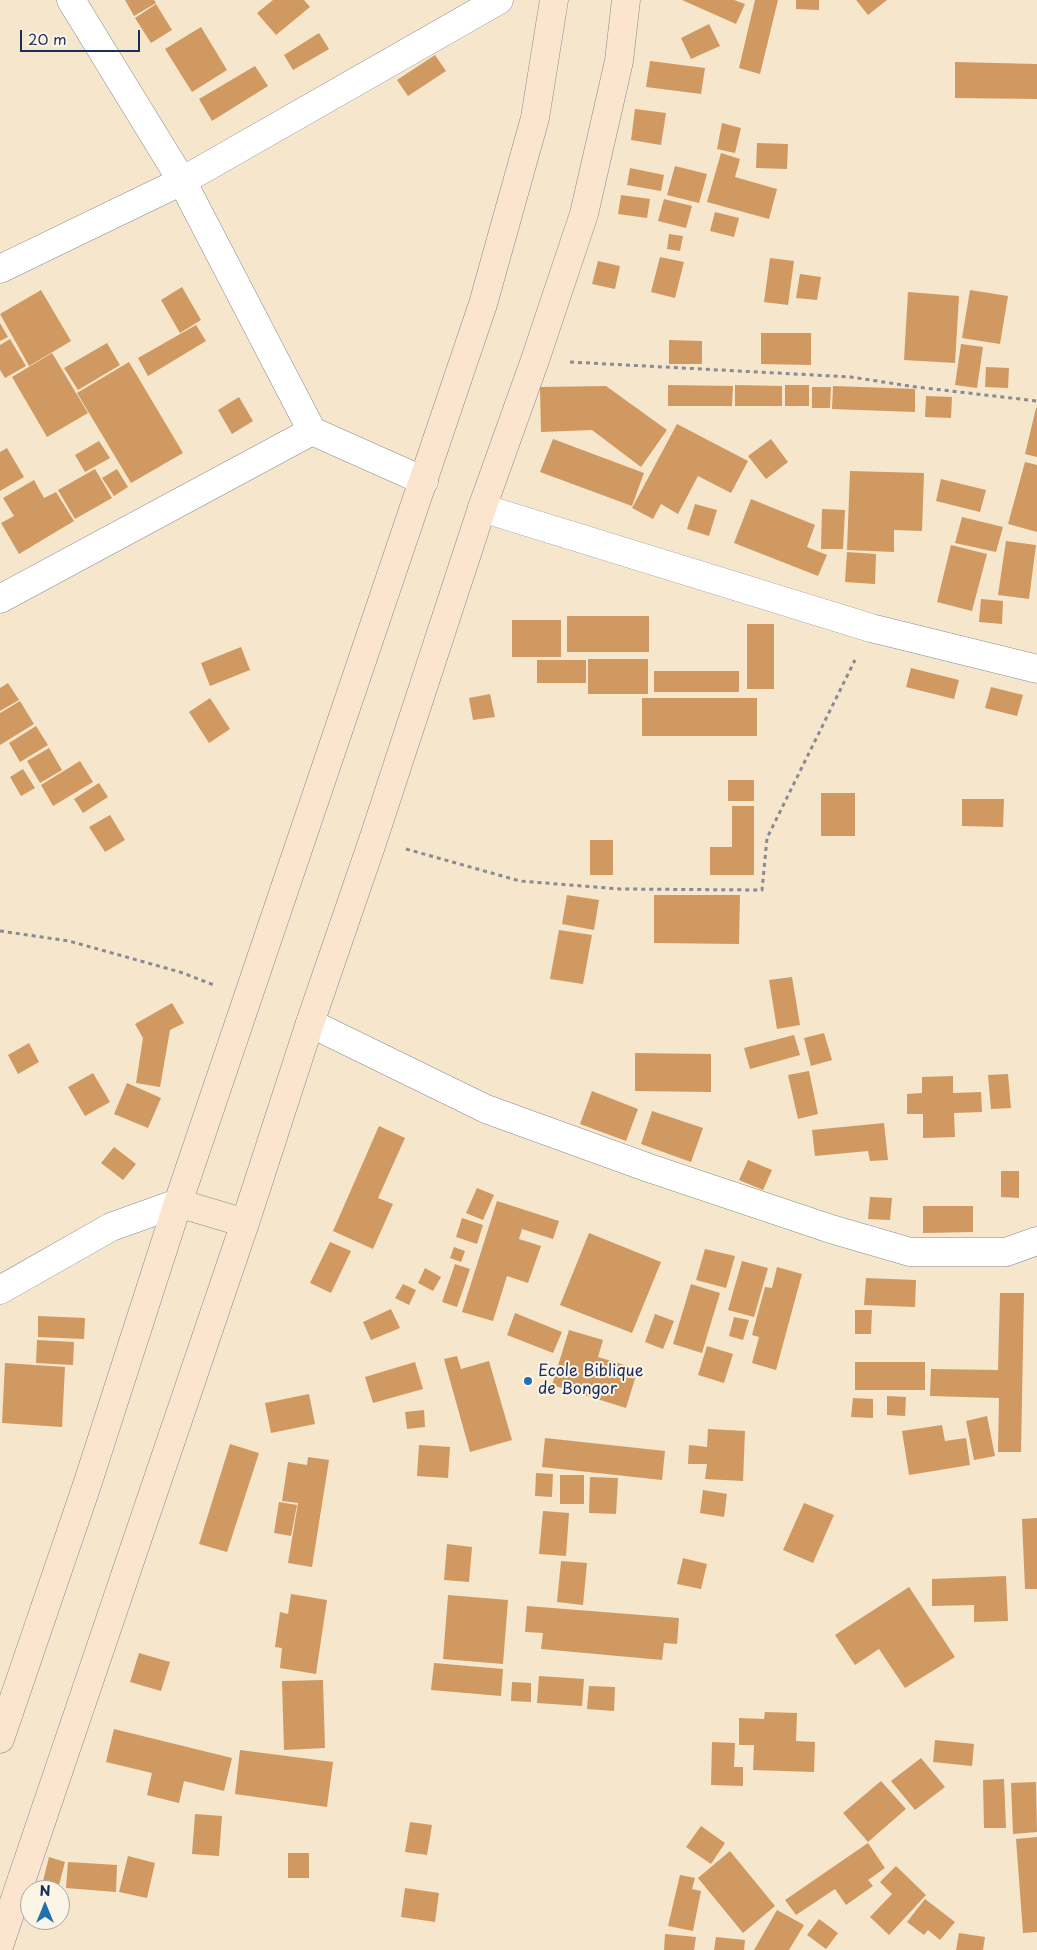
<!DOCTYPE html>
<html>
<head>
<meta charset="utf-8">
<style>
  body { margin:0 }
  #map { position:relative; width:1037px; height:1950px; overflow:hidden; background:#f6e6cc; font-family:"Playpen Sans",sans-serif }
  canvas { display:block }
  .north { position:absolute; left:20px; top:1880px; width:50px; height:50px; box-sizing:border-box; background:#fcf5e5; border:1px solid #a2a6af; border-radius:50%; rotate:0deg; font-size:14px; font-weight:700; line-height:20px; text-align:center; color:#1b2f5e }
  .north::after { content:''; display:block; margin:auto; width:18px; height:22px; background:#1f6fb2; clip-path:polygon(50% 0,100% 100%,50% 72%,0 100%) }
  .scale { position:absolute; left:20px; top:30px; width:120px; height:22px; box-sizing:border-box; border:2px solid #1b2f5e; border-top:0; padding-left:6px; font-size:15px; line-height:18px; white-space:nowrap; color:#1b2f5e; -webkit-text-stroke:4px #fcf5e5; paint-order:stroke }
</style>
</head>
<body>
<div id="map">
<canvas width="1037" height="1950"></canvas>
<div class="north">N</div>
<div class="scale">20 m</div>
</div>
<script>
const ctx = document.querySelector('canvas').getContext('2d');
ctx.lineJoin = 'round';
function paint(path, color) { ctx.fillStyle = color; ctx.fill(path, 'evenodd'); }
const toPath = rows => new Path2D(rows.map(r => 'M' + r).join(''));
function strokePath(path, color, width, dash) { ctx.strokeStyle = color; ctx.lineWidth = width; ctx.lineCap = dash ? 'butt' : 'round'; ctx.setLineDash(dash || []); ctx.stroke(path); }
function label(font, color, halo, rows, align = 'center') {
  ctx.font = font + ' "Playpen Sans",sans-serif'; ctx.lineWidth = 4; ctx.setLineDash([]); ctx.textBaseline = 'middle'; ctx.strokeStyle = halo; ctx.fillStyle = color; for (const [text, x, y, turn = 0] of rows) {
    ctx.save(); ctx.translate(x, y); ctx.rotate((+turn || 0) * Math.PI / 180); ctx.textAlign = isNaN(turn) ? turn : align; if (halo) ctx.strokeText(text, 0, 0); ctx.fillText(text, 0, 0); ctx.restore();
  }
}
const building = toPath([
  [125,0,154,0,156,3,134,16],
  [273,0,304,0,310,7,276,35,257,13],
  [682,0,734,0,745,4,736,24],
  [755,0,778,0,760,74,739,68],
  [796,0,819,0,819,10,796,9],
  [856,0,887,0,868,15],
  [156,4,172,30,151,43,135,18],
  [709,24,720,46,691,59,681,38],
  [201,27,227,70,192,92,165,49],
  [319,33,329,49,293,70,284,55],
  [435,55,446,71,408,96,397,80],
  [650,61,705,68,701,94,646,87],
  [955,62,1037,64,1037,99,955,98],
  [255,66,268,86,212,121,199,99],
  [635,109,666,113,661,145,631,140],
  [722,123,741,128,735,153,717,149],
  [757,143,788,144,787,169,756,168],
  [721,153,740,159,735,177,777,189,769,219,707,202],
  [675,166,707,174,699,203,667,195],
  [630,168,664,175,661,191,627,185],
  [621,195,650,199,647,218,618,214],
  [664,199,692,206,686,228,658,221],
  [715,212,739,218,734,237,710,231],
  [669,234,683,236,680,251,667,249],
  [660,257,684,262,675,298,651,292],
  [770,258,794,261,788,305,764,302],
  [598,261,620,266,615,289,592,284],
  [800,274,821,277,817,300,796,298],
  [182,287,201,320,180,333,161,300],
  [41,290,71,341,29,366,0,314],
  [970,290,1008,296,1000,344,962,338],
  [908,292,959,296,955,363,904,360],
  [0,323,8,337,0,341],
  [196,325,206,341,148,376,138,358],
  [761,333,811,333,811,365,761,364],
  [10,339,26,366,5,378,0,370,0,345],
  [669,340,702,341,702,364,669,364],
  [107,343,120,365,78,390,64,368],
  [961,344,983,347,977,388,955,385],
  [52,353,88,413,47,437,12,377],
  [129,362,183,453,131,483,77,393],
  [986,367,1009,368,1008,388,985,387],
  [668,385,733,386,732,406,668,406],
  [735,385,782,386,782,406,735,406],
  [785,385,809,385,809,406,785,406],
  [606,386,667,430,641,467,592,430,541,432,540,387],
  [833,386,915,389,915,412,832,409],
  [812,387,831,387,830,408,812,408],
  [926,396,952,397,951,418,925,417],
  [239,397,253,421,232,434,218,410],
  [1036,408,1037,408,1037,457,1025,454],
  [677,424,748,461,731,493,698,476,678,514,661,504,653,519,632,508],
  [553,439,644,473,632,506,540,472],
  [771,439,788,462,766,479,748,456],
  [99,441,110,458,85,472,75,455],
  [7,448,24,477,0,491,0,452],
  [1025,462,1037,465,1037,532,1008,524],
  [95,469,112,498,75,519,58,490],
  [117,469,128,487,114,496,102,478],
  [850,471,924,473,922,531,894,530,894,552,847,550],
  [941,479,986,490,980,512,936,501],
  [34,480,44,498,56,492,74,521,19,554,1,523,14,516,3,498],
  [751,499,815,525,807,547,827,555,818,576,734,543],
  [695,504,717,510,709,536,687,529],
  [822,509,845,510,843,549,821,549],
  [962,517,1003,527,996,552,955,543],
  [1006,541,1036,545,1029,599,998,595],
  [951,545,987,554,972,611,937,602],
  [847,552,876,554,875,584,845,582],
  [981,599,1003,601,1002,624,979,622],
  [567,616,649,616,649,652,567,652],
  [512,620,561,620,561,657,512,657],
  [747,624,774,624,774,689,747,689],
  [241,647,250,670,210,686,201,663],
  [588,659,648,659,648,694,588,694],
  [537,660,586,660,586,683,537,683],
  [911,668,959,680,954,699,906,687],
  [654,671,739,671,739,692,654,692],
  [8,683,19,700,0,711,0,688],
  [991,687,1023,695,1017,716,985,708],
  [490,694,495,717,473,720,469,698],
  [210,698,230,729,209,743,189,712],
  [642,698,757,698,757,736,642,736],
  [20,701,34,724,0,745,0,713],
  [36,726,48,745,20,762,9,743],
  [49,748,62,770,40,783,27,761],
  [80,761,93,782,53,806,41,785],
  [23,769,35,788,21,796,10,777],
  [728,780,754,780,754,801,728,801],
  [99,783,108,797,83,813,74,799],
  [821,793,855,793,855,836,821,836],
  [962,799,1004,799,1003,827,962,826],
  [732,806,754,806,754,875,710,875,710,847,732,847],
  [110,815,125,840,105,852,89,827],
  [590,840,613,840,613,875,590,875],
  [567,895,599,900,594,930,562,924],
  [654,895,740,895,739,944,654,943],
  [559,930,592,935,583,984,550,979],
  [792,977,800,1025,777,1029,769,980],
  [172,1003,184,1023,170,1030,160,1087,136,1083,143,1038,135,1024],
  [824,1033,832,1060,811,1066,804,1038],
  [794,1035,800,1055,750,1069,744,1048],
  [29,1043,39,1062,18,1074,8,1055],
  [635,1053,711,1054,711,1092,635,1091],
  [809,1071,818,1114,798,1119,788,1075],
  [93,1073,110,1102,85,1116,68,1087],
  [1008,1074,1011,1108,991,1109,988,1075],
  [953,1076,953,1093,981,1092,982,1112,954,1113,955,1137,923,1138,923,1114,907,1114,907,1094,922,1093,922,1077],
  [127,1083,161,1098,148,1128,114,1114],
  [592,1091,638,1109,626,1141,580,1124],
  [652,1111,703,1128,691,1162,641,1144],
  [884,1123,888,1160,870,1161,868,1151,815,1156,812,1130],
  [379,1126,405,1138,378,1198,393,1204,373,1249,333,1231],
  [114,1147,136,1164,123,1180,101,1163],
  [748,1160,772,1170,763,1190,739,1180],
  [1001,1171,1019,1171,1019,1198,1001,1197],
  [477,1188,494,1195,483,1220,466,1213],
  [870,1197,892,1198,890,1220,868,1219],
  [497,1201,559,1221,553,1239,522,1229,519,1239,541,1246,528,1283,507,1276,493,1321,462,1312],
  [923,1206,973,1206,973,1232,923,1233],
  [462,1218,483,1225,477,1244,456,1237],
  [589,1233,661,1262,632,1333,560,1305],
  [330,1242,351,1251,331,1293,310,1283],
  [454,1247,465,1251,461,1262,450,1258],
  [705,1249,735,1256,726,1288,696,1280],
  [742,1261,768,1268,754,1317,728,1310],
  [455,1264,470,1269,457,1307,442,1302],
  [777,1267,802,1274,776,1370,752,1363,759,1337,752,1335,765,1287,772,1288],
  [425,1268,441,1277,433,1291,418,1283],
  [866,1278,916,1280,915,1307,864,1305],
  [403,1284,416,1290,409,1305,395,1298],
  [691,1284,720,1293,702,1353,673,1344],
  [1000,1293,1024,1293,1021,1452,998,1452,999,1398,930,1396,931,1369,998,1370],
  [391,1309,400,1328,371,1340,363,1322],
  [855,1310,872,1310,871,1334,855,1334],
  [515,1313,562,1332,553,1353,507,1335],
  [655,1314,674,1321,663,1349,645,1342],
  [38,1316,85,1318,84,1339,38,1337],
  [734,1317,749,1320,743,1340,729,1336],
  [569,1330,603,1340,598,1357,638,1369,626,1408,552,1385],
  [37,1340,74,1342,73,1365,36,1363],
  [707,1346,733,1354,724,1383,698,1375],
  [457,1356,461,1369,489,1361,512,1440,470,1452,444,1359],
  [415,1362,423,1389,373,1403,365,1377],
  [855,1362,925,1362,925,1390,855,1390],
  [5,1363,65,1367,62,1427,2,1423],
  [309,1394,315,1424,271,1433,265,1403],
  [887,1396,906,1397,905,1416,887,1415],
  [853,1398,873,1399,873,1418,851,1417],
  [424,1410,425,1427,407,1429,405,1412],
  [987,1416,995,1456,974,1460,966,1421],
  [942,1425,945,1441,966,1438,970,1465,909,1475,902,1431],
  [708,1429,745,1431,743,1481,705,1479,707,1464,688,1464,689,1445,707,1447],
  [545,1438,665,1451,662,1480,542,1467],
  [230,1444,259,1453,227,1552,199,1544],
  [419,1445,450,1447,448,1478,417,1476],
  [308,1457,329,1460,312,1567,288,1563,298,1503,282,1501,288,1462,307,1465],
  [536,1473,553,1474,552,1497,535,1496],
  [560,1475,584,1475,584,1504,560,1504],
  [590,1477,618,1478,616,1514,589,1513],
  [703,1490,727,1494,724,1517,700,1513],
  [279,1502,297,1505,291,1536,274,1533],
  [804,1503,834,1515,813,1563,783,1550],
  [543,1511,569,1513,566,1556,539,1554],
  [1037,1518,1037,1589,1025,1589,1022,1519],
  [447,1544,472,1547,469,1582,444,1580],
  [683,1558,707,1564,701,1589,677,1584],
  [561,1561,587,1563,583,1605,557,1602],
  [1006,1576,1008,1621,974,1622,974,1605,932,1606,932,1579],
  [909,1587,955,1657,905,1688,879,1649,855,1665,835,1635],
  [291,1594,327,1600,316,1674,280,1668,282,1648,275,1647,280,1612,288,1614],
  [448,1595,508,1600,503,1664,443,1659],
  [527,1606,679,1618,677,1644,664,1643,662,1660,541,1649,543,1633,525,1632],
  [139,1653,170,1662,161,1691,130,1682],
  [434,1663,503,1669,501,1696,431,1690],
  [539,1676,584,1679,582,1706,537,1703],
  [323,1680,325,1748,284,1750,282,1681],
  [512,1682,531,1683,531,1702,511,1701],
  [589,1686,615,1687,614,1711,587,1709],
  [765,1712,797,1713,796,1741,815,1742,814,1772,753,1770,754,1745,739,1745,739,1718,764,1719],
  [114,1729,232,1758,224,1791,184,1781,179,1803,147,1795,152,1773,106,1762],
  [935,1740,974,1744,972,1766,933,1762],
  [712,1742,735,1743,734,1767,743,1767,743,1786,711,1785],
  [240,1750,333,1762,327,1807,235,1794],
  [921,1758,945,1787,915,1810,891,1781],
  [1004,1779,1006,1828,984,1828,983,1780],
  [881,1781,906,1809,868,1842,843,1813],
  [1036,1782,1037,1832,1013,1834,1011,1783],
  [195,1814,222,1816,219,1856,192,1854],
  [410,1822,432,1825,427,1855,405,1852],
  [701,1826,725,1843,711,1864,686,1847],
  [1037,1837,1037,1932,1023,1933,1016,1839],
  [868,1843,885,1868,868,1880,873,1886,846,1905,835,1889,796,1915,785,1900],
  [730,1851,775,1906,743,1933,698,1878],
  [288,1853,309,1853,309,1878,288,1878],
  [128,1856,155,1863,147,1898,119,1892],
  [49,1857,65,1862,59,1885,43,1881],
  [68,1862,117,1865,116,1892,66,1888],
  [896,1866,926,1895,889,1935,870,1917,892,1894,880,1882],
  [680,1875,695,1878,692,1889,701,1891,693,1931,668,1926],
  [405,1888,439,1893,435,1922,401,1917],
  [925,1899,955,1922,940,1940,928,1930,924,1935,907,1922],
  [777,1910,804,1925,789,1950,754,1950],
  [819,1919,838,1933,826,1949,807,1935],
  [959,1933,985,1937,983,1950,956,1950],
  [665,1934,696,1937,694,1950,664,1950],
  [716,1937,745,1940,744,1950,714,1950]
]);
const path = toPath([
  [570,362,851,377,916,387,1037,401],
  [406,849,520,881,620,889,762,890,767,838,855,660],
  [0,931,69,941,180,972,214,985]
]);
const street = toPath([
  [71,0,182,181,312,431,424,481],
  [0,269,182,181,499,0],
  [482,508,871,628,1037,669],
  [0,599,312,431],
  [310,1023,486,1109,649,1168,831,1229,910,1252,1006,1252,1037,1241],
  [0,1290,111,1227,178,1203]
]);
const secondary = toPath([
  [178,1203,245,1223],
  [0,1739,87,1485,178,1203,483,304,535,118,554,0],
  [0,1943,245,1223,310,1023,373,840,482,508,535,360,584,214,619,61,626,0]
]);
const markers = [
  [528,1381,5,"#1f6fb2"]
];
const poiNames = [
  ["Ecole Biblique",538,1372],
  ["de Bongor",538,1390]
];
paint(building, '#d09962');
strokePath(street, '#888a95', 29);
strokePath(secondary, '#888a95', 29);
strokePath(path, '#888a95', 3, [4, 4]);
strokePath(street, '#fff', 28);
strokePath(secondary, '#fbe5cf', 28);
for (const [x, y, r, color] of markers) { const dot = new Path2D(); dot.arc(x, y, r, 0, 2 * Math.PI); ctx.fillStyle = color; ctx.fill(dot); strokePath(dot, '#fcf5e5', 2); }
label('16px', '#1b2f5e', '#fcf5e5', poiNames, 'left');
</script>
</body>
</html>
